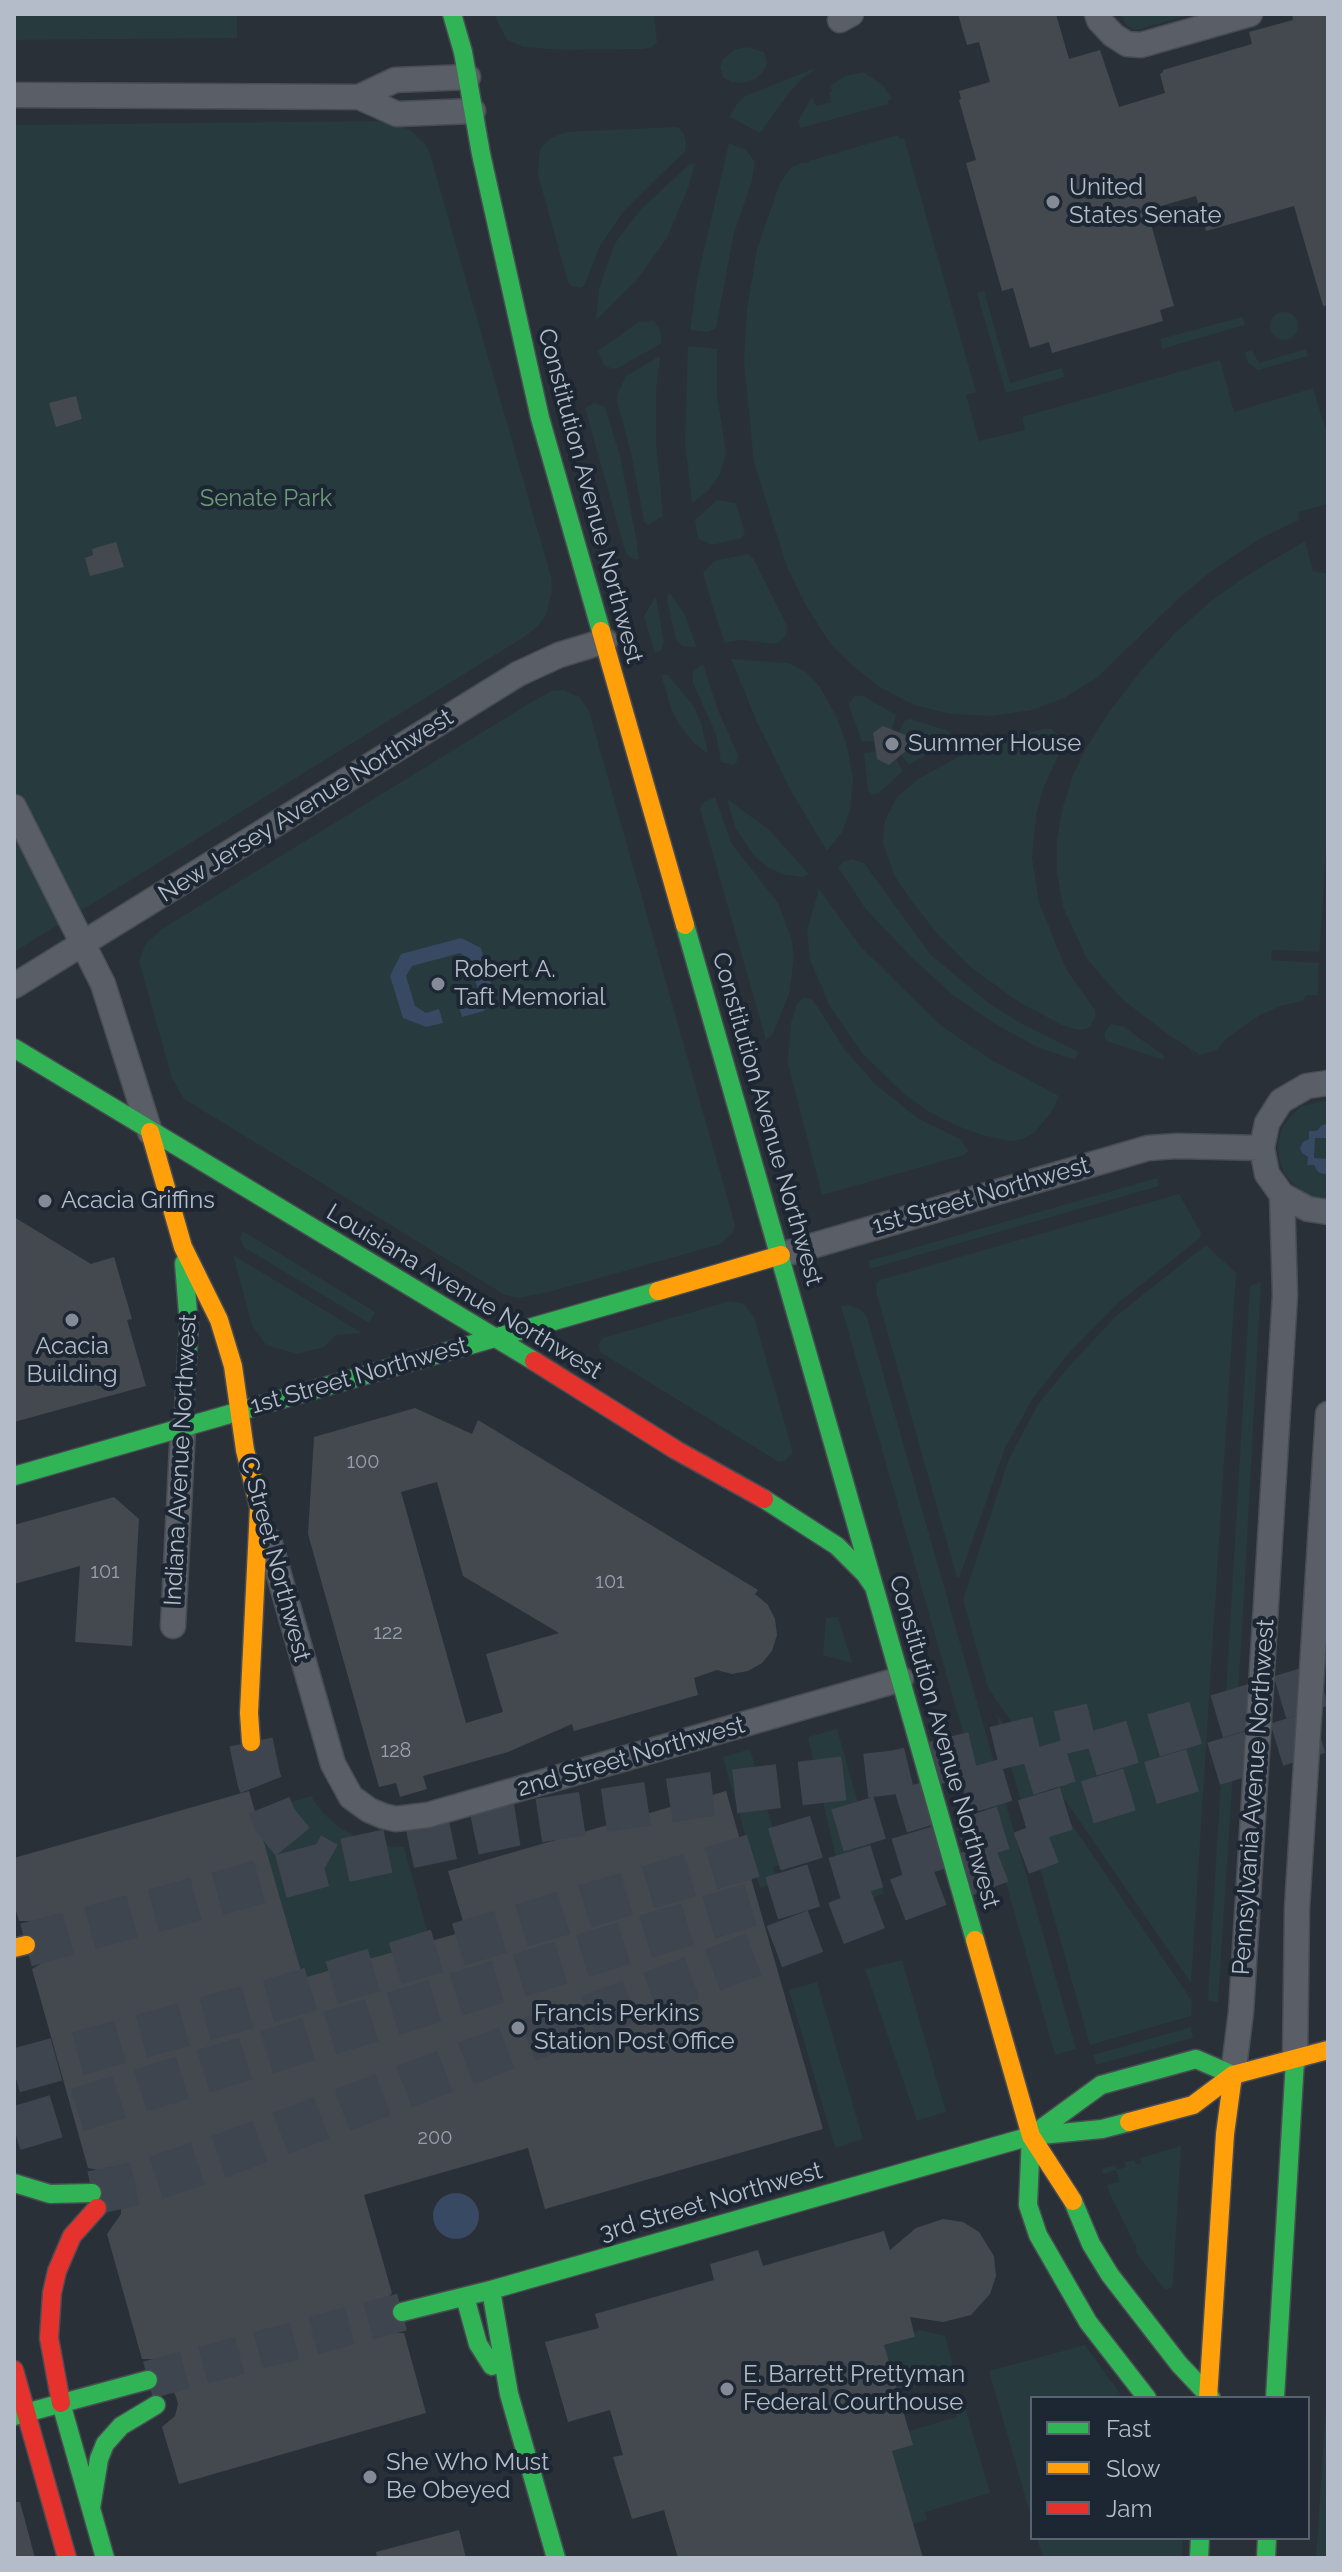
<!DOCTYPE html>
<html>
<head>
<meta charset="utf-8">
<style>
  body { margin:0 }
  #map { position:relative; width:1342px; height:2572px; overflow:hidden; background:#2a3038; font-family:Raleway,sans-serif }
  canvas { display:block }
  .frame { position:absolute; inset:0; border:16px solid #b4bcc9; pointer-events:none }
  .legend { position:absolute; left:1030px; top:2396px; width:280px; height:144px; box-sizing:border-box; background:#1d2633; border:2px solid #59626f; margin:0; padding:10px 14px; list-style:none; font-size:24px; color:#b4bcc9 }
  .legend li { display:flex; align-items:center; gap:16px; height:40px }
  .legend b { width:40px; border:2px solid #59626f }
</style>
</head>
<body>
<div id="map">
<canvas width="1342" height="2572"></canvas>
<div class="frame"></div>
<ul class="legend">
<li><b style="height:10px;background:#30b455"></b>Fast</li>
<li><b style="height:10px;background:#ff9f0a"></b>Slow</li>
<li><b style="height:10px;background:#e5322d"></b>Jam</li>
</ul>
</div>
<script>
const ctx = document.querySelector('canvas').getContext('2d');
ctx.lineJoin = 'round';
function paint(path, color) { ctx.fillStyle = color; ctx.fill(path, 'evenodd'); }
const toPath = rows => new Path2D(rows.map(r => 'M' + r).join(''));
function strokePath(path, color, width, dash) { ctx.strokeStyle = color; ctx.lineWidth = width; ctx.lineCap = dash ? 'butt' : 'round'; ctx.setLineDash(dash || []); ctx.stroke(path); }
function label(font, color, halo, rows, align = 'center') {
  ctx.font = font + ' Raleway,sans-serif'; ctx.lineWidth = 8; ctx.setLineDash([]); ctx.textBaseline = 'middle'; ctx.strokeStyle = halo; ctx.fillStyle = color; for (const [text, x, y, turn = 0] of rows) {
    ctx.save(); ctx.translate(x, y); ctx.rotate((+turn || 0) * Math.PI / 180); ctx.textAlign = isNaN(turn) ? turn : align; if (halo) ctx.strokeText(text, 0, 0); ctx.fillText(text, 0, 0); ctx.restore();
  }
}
const green = toPath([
  [14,14,237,14,237,38,14,40],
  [494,14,654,14,657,42,652,47,644,49,562,50,523,47,506,39],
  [1121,14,1193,14,1136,30,1127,26],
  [747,47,764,52,767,63,763,72,755,79,744,83,731,82,723,77,720,67,723,59,736,49],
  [816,68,803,78,788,94,760,133,730,117,736,105,745,96],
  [863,72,883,85,892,99,888,100,889,104,800,128,798,121,812,97,816,106,831,102,829,92,832,91,830,86,845,76],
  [377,121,393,123,410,130,426,145,430,154,551,577,552,591,546,615,538,626,524,637,14,952,14,125],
  [675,127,679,128,684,134,686,143,685,151,623,212,600,246,585,284,581,288,572,286,568,282,538,175,539,155,542,146,551,138,566,132],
  [898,135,900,139,904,138,976,392,966,395,979,441,1025,430,1022,417,1220,360,1234,412,1313,388,1328,437,1328,504,1298,512,1299,520,1261,538,1213,570,1180,597,1098,677,1064,698,1032,710,992,716,950,714,914,705,881,688,853,666,829,642,805,604,786,564,754,463,744,361,747,310,757,249,780,183,791,168,801,163,809,163,809,161],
  [729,143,746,150,755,162,752,181,734,233,716,328,708,332,690,330,697,280],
  [690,164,695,164,688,188,667,238,636,281,596,320,599,288,615,243,641,209],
  [984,291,1010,383,1062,368,1065,377,1006,393,977,293],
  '1270 326a14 14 0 1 1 28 0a14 14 0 1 1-28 0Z',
  [1242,317,1245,325,1162,349,1160,339],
  [654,321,660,330,662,343,618,368,612,369,603,364,598,351,639,322],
  [688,346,717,349,717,395,726,454,720,474,709,490,692,503,685,443],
  [1306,349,1308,356,1258,370,1248,363,1245,352,1252,350,1259,363],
  [660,356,656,392,656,442,663,516,648,525,644,521,631,453,617,401,618,393,626,376],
  [594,403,605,407,620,456,636,537,639,559,635,560,626,554,585,408],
  [717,500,736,503,745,533,742,538,712,545,698,539,695,520],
  [1305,541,1313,571,1328,574,1328,816,1320,945,1319,952,1272,950,1271,960,1319,963,1318,995,1306,995,1303,1001,1280,1006,1255,1018,1226,1039,1217,1050,1200,1055,1166,1033,1122,999,1087,959,1063,907,1057,873,1057,841,1062,810,1073,775,1085,750,1109,712,1143,668,1176,632,1212,600,1251,573],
  [748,554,753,558,786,624,787,631,785,637,776,644,741,640,725,643,714,611,703,573,714,561],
  [669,592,685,615,697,648,682,646,676,639,667,600],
  [656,596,664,643,662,650,655,653,644,616],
  [731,659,788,663,806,672,820,687,836,716,847,745,853,780,850,811,842,832,827,851,791,791,756,720],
  [703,664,718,710,738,755,737,761,734,765,721,762,716,734,693,683,693,671],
  [661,674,668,675,693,705,702,725,708,754,693,742,680,726,671,708],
  [563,690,579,697,589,711,735,1225,733,1232,721,1244,549,1292,518,1298,505,1295,184,1099,172,1078,139,961,146,943,162,929,525,706,551,691],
  [854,696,863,696,896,715,892,730,899,732,904,721,910,719,949,731,952,739,909,765,901,755,896,759,903,771,879,793,873,795,868,791,864,753,875,751,874,741,862,742,850,709,849,704],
  [1044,729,1051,729,1058,735,1062,747,1043,789,1036,816,1032,858,1039,902,1066,969,1095,1010,1095,1019,1089,1028,1079,1030,1062,1025,1019,1002,973,969,939,936,910,899,894,875,883,843,885,821,897,797,918,779,962,755,1000,739],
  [715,797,732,844,778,903,792,940,794,958,789,994,773,1034,766,1040,700,809,704,802],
  [727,799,768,829,809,874,803,877,785,875,769,868,755,857,736,829],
  [853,859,864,863,931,955,990,1004,1024,1025,1078,1052,1075,1060,1037,1047,995,1024,953,995,910,956,865,908,838,867,843,862],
  [819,889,860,946,939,1024,990,1059,1059,1096,1053,1110,1034,1133,1023,1139,1010,1141,982,1135,960,1127,929,1112,904,1094,862,1053,830,1006,810,960,807,930],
  [805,997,813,1000,845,1050,875,1084,919,1119,962,1140,968,1151,964,1155,822,1195,788,1064,791,1023,798,1002],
  [1111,1024,1124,1027,1163,1055,1164,1060,1106,1041,1104,1034],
  [1328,1100,1328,1198,1322,1198,1307,1194,1294,1185,1284,1173,1279,1158,1278,1143,1282,1128,1291,1116,1302,1106],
  [1157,1178,1159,1186,870,1269,868,1261],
  [1179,1194,1201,1233,1200,1238,1119,1302,1067,1355,1033,1398,1005,1448,960,1576,957,1578,876,1292,877,1283,880,1280],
  [243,1231,375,1312,369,1323,245,1248,240,1239],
  [1206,1245,1236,1273,1191,1983,988,1688,963,1600,1008,1461,1038,1404,1072,1363,1116,1316],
  [233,1255,362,1333,336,1335,324,1347,297,1354,266,1345,252,1325],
  [1261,1282,1242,1631,1218,2002,1209,2001,1208,1998,1250,1286],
  [730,1301,744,1304,754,1317,792,1449,792,1454,785,1461,779,1462,600,1352,599,1344,603,1338],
  [849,1305,861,1310,867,1317,1076,2049,1055,2055,841,1306],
  [838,1617,852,1663,823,1655,826,1618],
  [996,1713,1192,2001,1191,2016,1090,2045],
  [837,1729,884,1894,847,1905,808,1737],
  [750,1749,783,1864,773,1867,777,1883,760,1888,723,1757],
  [311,1796,322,1812,340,1828,363,1840,382,1846,404,1847,430,1941,303,1978,255,1813],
  [902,1960,946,2112,917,2121,865,1969],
  [817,1982,863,2139,835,2148,789,1990],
  [1191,2027,1193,2038,1096,2065,1093,2055],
  [1181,2146,1173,2282,1172,2287,1165,2290,1135,2251,1137,2249,1109,2192,1107,2185,1119,2182,1116,2170,1103,2174,1101,2169,1115,2165,1117,2170,1126,2167,1125,2162,1134,2160,1136,2164,1141,2163,1140,2158],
  [919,2330,945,2336,958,2383,948,2385,946,2378,897,2392,876,2348,915,2337,914,2332],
  [1085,2345,1123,2398,1032,2398,1032,2520,989,2371],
  [1328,2369,1328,2558,1316,2558,1326,2405],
  [965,2407,990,2493,925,2512,927,2520,913,2524,892,2451,912,2445,909,2431,956,2417,955,2410],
  [1037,2538,1183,2538,1182,2558,1043,2558]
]);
const water = toPath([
  [461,938,481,948,493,991,484,1011,462,1017,458,1003,472,999,478,989,469,959,460,953,412,966,406,976,415,1006,426,1013,439,1009,443,1023,426,1027,403,1018,390,976,401,954],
  [1328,1124,1328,1138,1315,1138,1314,1158,1328,1159,1328,1173,1323,1174,1318,1172,1314,1165,1307,1165,1308,1157,1302,1153,1300,1148,1303,1142,1309,1139,1309,1131,1317,1131,1322,1125],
  '433 2216a23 23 0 1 1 46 0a23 23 0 1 1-46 0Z'
]);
const building = toPath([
  [958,14,1056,14,1069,59,1100,50,1119,107,1165,93,1160,74,1163,72,1163,70,1252,44,1249,32,1293,20,1292,14,1328,14,1328,305,1323,306,1294,206,1206,231,1196,196,1147,210,1174,306,1160,310,1163,321,1052,353,1049,342,1030,348,1013,288,1002,291,966,163,976,160,959,100,961,99,959,91,990,82,979,42,967,45],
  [76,396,82,419,56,427,49,403],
  [116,542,124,567,90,576,85,558,93,555,92,549],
  [883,726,908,736,909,748,889,765,877,759,876,751,873,733],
  [14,1217,91,1264,114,1257,132,1319,127,1320,146,1386,14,1422],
  [415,1408,472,1434,478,1420,758,1590,755,1594,768,1605,775,1619,777,1635,772,1651,762,1663,748,1671,732,1674,717,1670,694,1678,698,1695,574,1731,572,1724,508,1752,423,1776,427,1789,400,1797,396,1783,379,1787,308,1534,314,1437],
  [437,1482,463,1576,559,1633,486,1654,503,1712,466,1723,401,1492],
  [114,1497,139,1519,132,1646,75,1642,80,1566,14,1584,14,1525],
  [249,1791,303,1978,466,1931,448,1871,726,1791,823,2129,545,2209,528,2148,364,2195,392,2293,381,2305,381,2318,387,2328,395,2333,404,2333,426,2413,179,2484,162,2427,175,2416,178,2404,175,2394,168,2387,169,2375,164,2365,154,2359,142,2359,107,2234,121,2214,121,2201,113,2179,103,2171,88,2168,32,1969,44,1962,50,1951,50,1940,44,1928,34,1921,19,1921,14,1904,14,1858],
  [943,2219,963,2222,979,2232,994,2256,996,2276,990,2294,971,2315,943,2322,910,2317,915,2337,884,2345,913,2445,892,2451,923,2558,678,2558,664,2510,632,2519,613,2457,623,2455,610,2410,568,2422,545,2342,599,2328,595,2314,714,2280,710,2264,758,2250,763,2266,884,2231,890,2250,916,2228],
  [14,2502,20,2502,35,2558,14,2558],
  [459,2530,466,2558,377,2558,376,2552]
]);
const primaryTunnel = toPath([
  [148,2380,402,2312]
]);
const highwayTunnel = toPath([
  [251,1742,259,1780,275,1820,297,1847,327,1864],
  [26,1945,327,1864,516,1824,712,1794,897,1772,1092,1725],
  [14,2071,277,1999,1328,1683],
  [14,2129,1328,1729],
  [92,2193,143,2182,221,2156,1051,1842]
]);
const street = toPath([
  [1097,14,1099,20,1113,35,1127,44,1141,45,1250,14],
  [840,20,851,14],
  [14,95,359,97,395,80,468,77],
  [359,97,397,114,473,111],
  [14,807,103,984,150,1132],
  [14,986,518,674,559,655,605,641],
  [1328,1083,1307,1086,1281,1101,1267,1123,1262,1148,1267,1174,1282,1195,1308,1209,1328,1212],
  [781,1255,1148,1148,1177,1146,1262,1148],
  [269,1540,333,1764,351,1797,369,1810,383,1816,396,1819,428,1815,901,1679],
  [173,1626,183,1427],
  [1295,2060,1297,1908,1328,1414],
  [1233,2075,1241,2012,1285,1295,1282,1195]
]);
const fast = toPath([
  [452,14,463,52,481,154,540,418,601,631],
  [685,925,975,1940],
  [14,1048,534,1361],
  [183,1427,189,1326,184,1263],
  [14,1476,658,1291],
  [764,1499,837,1546,865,1574,874,1587],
  [1031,2136,1028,2205,1038,2235,1088,2322,1147,2398],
  [1031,2136,1101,2085,1196,2059,1233,2075],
  [14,2183,50,2194,92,2193],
  [1073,2201,1091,2244,1110,2275,1179,2364,1211,2398],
  [491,2290,509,2394,556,2558],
  [465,2297,478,2344,492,2366],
  [402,2312,491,2290,1031,2136,1102,2129,1129,2122],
  [1275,2398,1295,2060],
  [61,2403,105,2558],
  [14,2416,148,2380],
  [91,2508,99,2459,105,2444,121,2426,156,2405],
  [1199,2558,1200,2538],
  [1266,2558,1267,2538]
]);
const slow = toPath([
  [601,631,685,925],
  [150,1132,183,1247,219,1320,233,1366,245,1450,259,1507],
  [658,1291,781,1255],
  [251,1742,249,1713,259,1507],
  [975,1940,1031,2136,1073,2201],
  [14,1948,26,1945],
  [1129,2122,1193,2105,1233,2075,1328,2050],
  [1208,2398,1225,2134,1233,2075]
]);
const jam = toPath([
  [534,1361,676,1450,764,1499],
  [14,2370,67,2558],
  [61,2403,49,2338,52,2293,57,2271,72,2236,97,2208]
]);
const markers = [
  [1053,202,8,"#848b96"],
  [892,744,8,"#848b96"],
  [438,984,8,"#848b96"],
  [45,1201,8,"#848b96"],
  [72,1320,8,"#848b96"],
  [518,2028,8,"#848b96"],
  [727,2389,8,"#848b96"],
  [370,2477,8,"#848b96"]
];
const numberNames = [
  ["100",363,1462],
  ["101",105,1572],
  ["101",610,1582],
  ["122",388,1633],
  ["128",396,1751],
  ["200",435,2138]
];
const poiNames = [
  ["United",1069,188],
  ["States Senate",1069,216],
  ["Summer House",908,744],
  ["Robert A.",454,970],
  ["Taft Memorial",454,998],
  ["Acacia Griffins",61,1201],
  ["Acacia",72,1347,"center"],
  ["Building",72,1375,"center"],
  ["Francis Perkins",534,2014],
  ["Station Post Office",534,2042],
  ["E. Barrett Prettyman",743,2375],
  ["Federal Courthouse",743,2403],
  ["She Who Must",386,2463],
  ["Be Obeyed",386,2491]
];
const streetNames = [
  ["Constitution Avenue Northwest",590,496,75],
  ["New Jersey Avenue Northwest",306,806,-32],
  ["Constitution Avenue Northwest",767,1119,74],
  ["1st Street Northwest",981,1196,-16],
  ["Louisiana Avenue Northwest",464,1292,31],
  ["1st Street Northwest",359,1376,-16],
  ["Indiana Avenue Northwest",181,1460,-87],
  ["C Street Northwest",275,1559,75],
  ["Constitution Avenue Northwest",944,1742,74],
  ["2nd Street Northwest",631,1757,-16],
  ["Pennsylvania Avenue Northwest",1254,1797,-86],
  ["3rd Street Northwest",711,2202,-16]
];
const parkNames = [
  ["Senate Park",266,499]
];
paint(green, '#273a3e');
paint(water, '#384963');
paint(building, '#444950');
strokePath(primaryTunnel, '#3f454e', 38, [38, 19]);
strokePath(highwayTunnel, '#3f454e', 44, [44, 22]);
strokePath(street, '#484c53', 27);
strokePath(fast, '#484c53', 21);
strokePath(slow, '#484c53', 21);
strokePath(jam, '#484c53', 21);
strokePath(street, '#5a5e66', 24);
strokePath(fast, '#30b455', 18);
strokePath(slow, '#ff9f0a', 18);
strokePath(jam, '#e5322d', 18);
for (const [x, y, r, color] of markers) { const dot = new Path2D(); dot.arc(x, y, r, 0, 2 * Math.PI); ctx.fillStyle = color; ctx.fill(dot); strokePath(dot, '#1d2633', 3); }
label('20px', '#989fab', null, numberNames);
label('24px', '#b4bcc9', '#1d2633', poiNames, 'left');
label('24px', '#b4bcc9', '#1d2633', streetNames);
label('24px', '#6b9a76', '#1d2633', parkNames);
</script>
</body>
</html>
